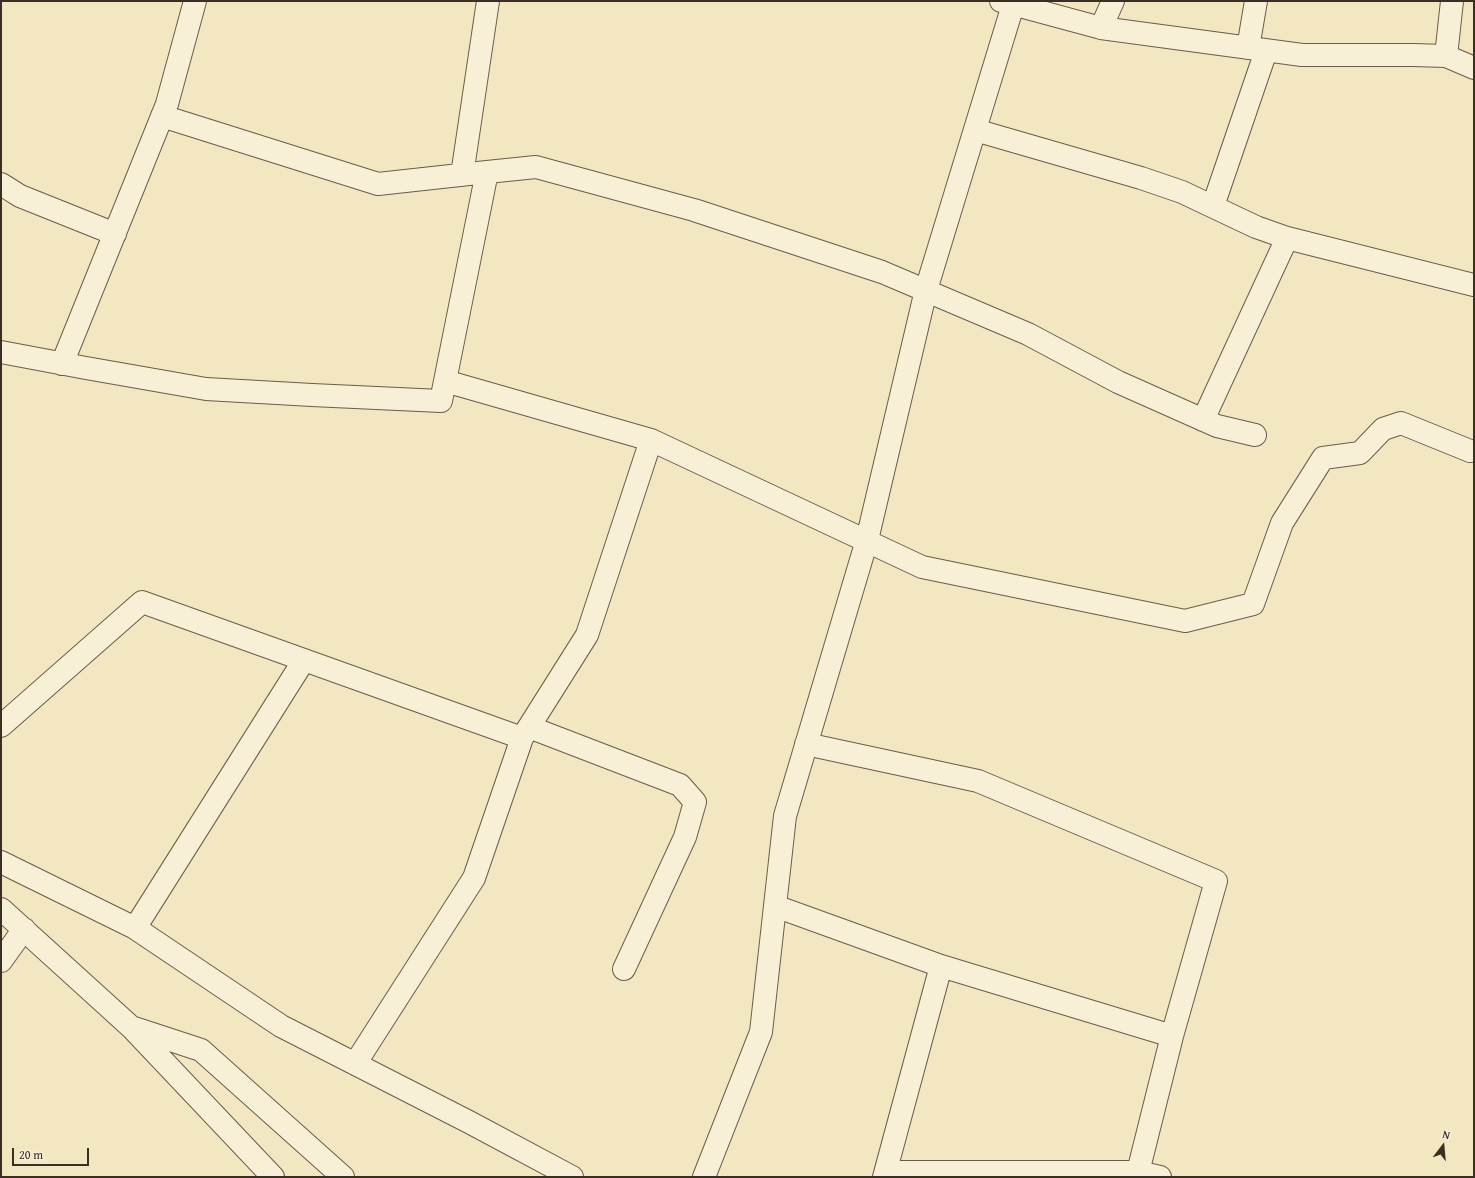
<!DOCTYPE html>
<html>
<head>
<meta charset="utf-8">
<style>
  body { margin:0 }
  #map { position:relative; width:1475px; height:1178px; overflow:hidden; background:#f2e7c0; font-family:"Gentium Book Plus",serif }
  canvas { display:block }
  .frame { position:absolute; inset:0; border:2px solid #3a2f24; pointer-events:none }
  .north { position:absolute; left:1423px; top:1126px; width:40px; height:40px; -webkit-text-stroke:3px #f7efd6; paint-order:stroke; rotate:16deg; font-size:11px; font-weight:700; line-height:16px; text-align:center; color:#3a2f24 }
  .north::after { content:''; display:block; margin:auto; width:14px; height:18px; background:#3a2f24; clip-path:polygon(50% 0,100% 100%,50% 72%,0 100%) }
  .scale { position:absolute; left:12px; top:1148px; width:77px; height:18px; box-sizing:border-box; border:2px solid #3a2f24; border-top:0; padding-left:5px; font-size:12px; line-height:14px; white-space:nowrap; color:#3a2f24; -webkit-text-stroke:3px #f7efd6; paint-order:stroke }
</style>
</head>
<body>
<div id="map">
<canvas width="1475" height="1178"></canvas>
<div class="frame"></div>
<div class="north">N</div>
<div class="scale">20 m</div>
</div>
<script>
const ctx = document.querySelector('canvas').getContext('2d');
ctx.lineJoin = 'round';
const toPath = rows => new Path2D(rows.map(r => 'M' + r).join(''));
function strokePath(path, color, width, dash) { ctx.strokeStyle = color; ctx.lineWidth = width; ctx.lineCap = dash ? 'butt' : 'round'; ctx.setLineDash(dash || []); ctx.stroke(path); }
const minor = toPath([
  [1001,1,1101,28,1113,1],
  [1101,28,1302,55,1413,55,1446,56,1474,68],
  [1248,48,1256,1],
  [1446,56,1452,1],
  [162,116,378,184,487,172],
  [975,130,1141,178,1182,192,1256,227,1287,238,1474,285],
  [462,175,488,1],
  [1,184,20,196,115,234],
  [1213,206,1266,51],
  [1,352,86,368,206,389,312,395,441,401,487,172,536,167,694,210,882,272,1028,334,1118,382,1217,426,1255,435],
  [62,364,167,104,195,1],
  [445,381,651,440,922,567,1185,621,1253,604,1282,523,1323,458,1360,453,1383,429,1401,423,1470,451],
  [1203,420,1287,238],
  [1,726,142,602,522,738,587,635,651,440],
  [529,727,680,785,695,802,685,837,624,969],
  [806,744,978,781,1216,881,1172,1036,1138,1172,886,1172],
  [1,862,135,928,281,1026,469,1122,572,1177],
  [775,906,941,966,884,1177],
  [1,909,131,1027,273,1177],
  [135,928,304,660],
  [1,961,24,929],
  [941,966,1172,1036],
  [134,1028,201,1050,343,1177],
  [355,1064,474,878,522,738],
  [1138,1172,1160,1177],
  [704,1177,761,1032,785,816,867,540,926,290,1013,5]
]);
strokePath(minor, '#685d4b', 24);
strokePath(minor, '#f7efd6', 22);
</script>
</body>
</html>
